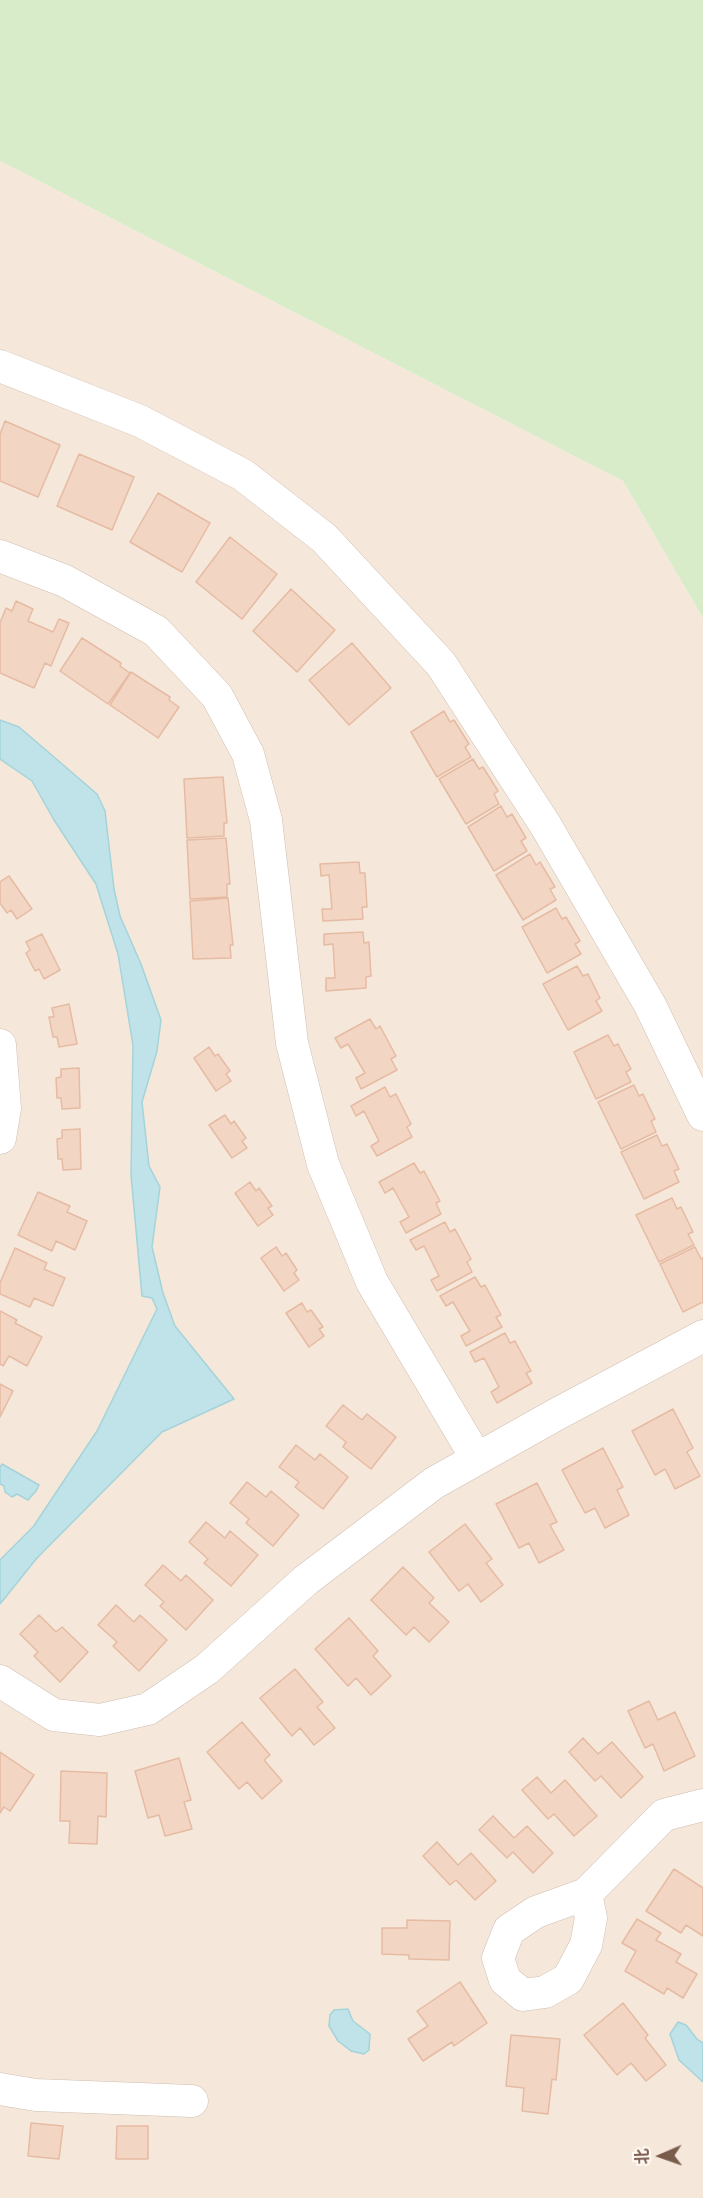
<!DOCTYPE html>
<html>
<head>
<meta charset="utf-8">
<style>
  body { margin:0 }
  #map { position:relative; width:703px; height:2198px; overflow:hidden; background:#fdf6ec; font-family:"DM Sans","Noto Sans SC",sans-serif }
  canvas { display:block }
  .north { position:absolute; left:631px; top:2126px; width:60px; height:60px; -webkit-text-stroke:4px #fffaf3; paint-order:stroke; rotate:268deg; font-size:16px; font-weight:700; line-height:24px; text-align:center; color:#7a5c4d }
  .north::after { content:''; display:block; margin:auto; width:21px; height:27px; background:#7a5c4d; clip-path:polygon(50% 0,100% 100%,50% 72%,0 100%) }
</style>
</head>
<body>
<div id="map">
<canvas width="703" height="2198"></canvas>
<div class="north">北</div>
</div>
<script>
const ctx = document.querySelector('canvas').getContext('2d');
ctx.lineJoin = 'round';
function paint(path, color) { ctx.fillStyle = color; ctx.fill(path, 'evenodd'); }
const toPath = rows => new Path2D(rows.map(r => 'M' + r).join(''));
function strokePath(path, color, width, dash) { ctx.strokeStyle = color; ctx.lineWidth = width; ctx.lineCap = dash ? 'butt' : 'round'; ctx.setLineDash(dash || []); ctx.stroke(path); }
const residential = toPath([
  [0,161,623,481,703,618,703,2198,0,2198]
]);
const green = toPath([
  [0,0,703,0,703,618,623,481,0,161]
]);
const water = toPath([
  [0,720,19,727,97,794,105,811,114,889,120,916,141,964,161,1020,157,1051,142,1102,149,1166,160,1187,152,1247,163,1293,175,1326,234,1399,162,1432,37,1558,0,1604,0,1560,33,1527,97,1431,157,1309,152,1298,142,1296,131,1175,133,1045,118,954,96,884,54,820,32,781,0,759,0,720],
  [2,1464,39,1485,36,1491,28,1500,17,1494,12,1497,5,1492,4,1486,0,1484,0,1467,2,1464],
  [348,2009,353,2021,370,2034,369,2050,364,2054,351,2051,338,2041,329,2026,330,2015,334,2010,348,2009],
  [678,2022,686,2025,697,2039,703,2043,703,2082,679,2060,670,2034,678,2022]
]);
const building = toPath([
  [5,421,60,445,38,497,0,481,0,434,5,421],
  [79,454,134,477,112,530,57,506,79,454],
  [158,493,210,523,182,572,130,542,158,493],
  [230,537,277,574,242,619,196,582,230,537],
  [291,589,335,630,297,672,253,631,291,589],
  [16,601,33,609,28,621,53,632,59,619,69,623,51,666,45,663,34,688,0,673,0,623,6,608,12,611,16,601],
  [82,638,121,663,120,666,130,673,108,704,60,671,82,638],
  [352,643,391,688,349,725,309,680,352,643],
  [131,672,170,697,169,700,179,707,158,738,110,705,131,672],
  [444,711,450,722,454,720,469,744,465,747,471,757,437,777,411,732,444,711],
  [473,759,479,769,483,767,498,791,494,794,499,804,466,824,439,779,473,759],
  [223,777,227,823,224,823,224,836,187,838,184,779,223,777],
  [501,806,507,817,512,814,526,838,521,841,527,851,494,871,468,827,501,806],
  [226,838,230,884,227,884,227,897,190,899,187,840,226,838],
  [530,854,536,865,540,862,555,887,550,889,556,900,523,920,496,875,530,854],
  [359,862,360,873,365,873,367,907,362,907,363,919,323,921,322,909,332,909,329,875,321,876,320,864,359,862],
  [9,876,32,909,17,919,11,910,7,913,0,903,0,882,9,876],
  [228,898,233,945,230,945,231,958,193,959,190,901,228,898],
  [556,908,562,919,566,917,580,941,575,944,581,954,547,973,522,927,556,908],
  [363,932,364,943,369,942,371,976,366,977,366,988,326,991,326,978,335,978,333,944,324,945,324,934,363,932],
  [42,934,60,970,44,979,39,969,35,971,26,953,30,950,26,942,42,934],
  [577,966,583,976,588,974,600,998,596,1001,602,1011,568,1030,543,984,577,966],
  [69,1004,77,1044,59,1047,57,1037,53,1037,49,1017,54,1017,52,1008,69,1004],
  [370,1019,376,1029,380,1026,396,1056,391,1059,397,1070,361,1089,356,1078,365,1073,348,1044,341,1048,335,1038,370,1019],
  [608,1035,614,1046,618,1044,631,1069,626,1072,631,1082,596,1099,574,1052,608,1035],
  [209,1047,215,1056,218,1054,230,1071,226,1074,231,1081,216,1091,194,1058,209,1047],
  [79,1068,80,1108,62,1109,61,1098,57,1098,56,1078,61,1077,61,1069,79,1068],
  [634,1085,639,1096,643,1094,655,1119,651,1121,656,1132,621,1149,598,1102,634,1085],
  [385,1087,390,1097,396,1094,411,1124,407,1127,412,1137,377,1156,371,1146,379,1141,364,1111,356,1116,351,1106,385,1087],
  [225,1115,231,1124,234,1121,246,1138,242,1141,247,1148,232,1158,209,1125,225,1115],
  [80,1129,81,1169,63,1170,62,1159,58,1159,57,1139,62,1138,62,1130,80,1129],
  [657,1135,662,1146,667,1144,679,1169,674,1171,679,1182,644,1199,621,1152,657,1135],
  [414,1163,420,1173,424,1171,440,1201,436,1203,441,1214,406,1233,400,1222,409,1217,393,1188,385,1193,379,1182,414,1163],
  [250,1182,256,1191,259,1188,272,1206,268,1208,273,1215,258,1226,235,1193,250,1182],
  [38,1192,70,1206,67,1212,87,1221,75,1250,56,1241,52,1251,18,1235,38,1192],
  [672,1198,677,1209,681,1207,693,1232,688,1234,694,1245,659,1262,636,1215,672,1198],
  [445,1222,450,1232,455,1229,471,1259,467,1262,472,1272,437,1291,431,1280,439,1276,424,1246,416,1250,410,1240,445,1222],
  [276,1247,282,1256,286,1253,297,1270,294,1273,299,1280,284,1291,261,1258,276,1247],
  [695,1247,701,1259,703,1258,703,1302,683,1312,660,1264,695,1247],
  [15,1248,47,1263,44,1269,65,1278,53,1306,34,1298,30,1307,0,1294,0,1283,15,1248],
  [475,1277,481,1287,485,1285,501,1315,496,1317,502,1327,466,1346,461,1336,470,1331,453,1302,446,1306,440,1296,475,1277],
  [302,1303,307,1312,311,1310,323,1327,319,1329,324,1336,309,1347,286,1313,302,1303],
  [0,1311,17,1320,15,1323,42,1337,27,1366,9,1356,3,1366,0,1364,0,1311],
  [505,1333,510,1343,515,1341,531,1371,526,1373,532,1383,497,1403,491,1392,499,1387,484,1358,475,1362,470,1352,505,1333],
  [0,1384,13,1391,0,1417,0,1384],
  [343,1405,362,1420,367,1414,396,1437,371,1469,343,1447,346,1442,326,1426,343,1405],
  [673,1409,693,1448,687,1452,700,1476,675,1489,665,1469,655,1475,632,1431,673,1409],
  [296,1445,315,1460,320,1454,348,1477,323,1509,295,1487,299,1482,279,1467,296,1445],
  [603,1448,623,1487,617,1490,629,1515,605,1528,595,1508,585,1513,562,1470,603,1448],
  [247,1482,266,1497,271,1491,299,1515,273,1546,246,1523,249,1519,230,1503,247,1482],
  [537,1483,557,1522,550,1525,564,1550,539,1563,529,1543,519,1548,496,1504,537,1483],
  [206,1522,225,1538,230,1531,258,1555,231,1586,204,1563,208,1559,189,1542,206,1522],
  [465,1524,492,1559,486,1563,503,1585,481,1602,468,1584,459,1591,429,1552,465,1524],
  [163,1565,181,1581,186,1575,213,1600,186,1630,160,1606,164,1602,145,1585,163,1565],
  [403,1567,434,1598,429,1603,449,1622,429,1642,414,1627,406,1635,371,1600,403,1567],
  [116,1605,134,1622,140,1615,167,1640,139,1671,113,1646,117,1642,98,1625,116,1605],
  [39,1615,56,1632,62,1627,88,1652,60,1682,34,1656,38,1652,20,1634,39,1615],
  [349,1618,378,1651,373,1656,391,1676,371,1695,356,1678,348,1686,315,1649,349,1618],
  [295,1669,323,1702,317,1707,335,1728,314,1745,300,1728,292,1736,260,1698,295,1669],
  [649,1701,658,1720,675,1712,695,1756,664,1771,653,1744,645,1748,628,1711,649,1701],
  [242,1722,270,1755,264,1760,282,1781,262,1799,247,1782,239,1789,207,1752,242,1722],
  [583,1738,598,1754,612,1742,643,1777,621,1798,601,1776,595,1781,569,1752,583,1738],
  [0,1752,34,1775,10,1811,4,1807,0,1813,0,1752],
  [179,1758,191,1800,184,1802,192,1829,165,1836,159,1815,148,1818,135,1771,179,1758],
  [61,1771,107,1773,106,1817,98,1816,97,1844,69,1843,70,1821,60,1821,61,1771],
  [537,1777,551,1793,565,1780,597,1816,574,1836,554,1814,548,1819,522,1790,537,1777],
  [493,1816,514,1838,527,1826,553,1853,533,1873,513,1852,507,1858,479,1830,493,1816],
  [437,1842,458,1865,471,1853,496,1881,475,1900,456,1880,450,1885,423,1856,437,1842],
  [674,1869,703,1888,703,1936,686,1925,681,1933,646,1911,674,1869],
  [637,1919,661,1933,656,1940,681,1954,676,1962,697,1974,683,1998,667,1988,664,1994,625,1971,636,1951,622,1943,637,1919],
  [407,1920,450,1921,449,1960,409,1959,409,1955,382,1954,382,1928,407,1928,407,1920],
  [460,1982,487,2023,454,2046,452,2042,423,2061,408,2039,428,2026,417,2011,460,1982],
  [623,2003,648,2035,645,2038,666,2065,646,2081,631,2063,617,2075,584,2035,623,2003],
  [511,2035,560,2039,556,2080,552,2079,548,2114,522,2111,524,2088,506,2086,511,2035],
  [31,2123,63,2126,59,2159,28,2156,31,2123],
  [117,2126,148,2126,148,2159,116,2159,117,2126]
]);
const minor = toPath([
  [0,366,140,421,243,475,324,538,441,664,546,826,650,1005,703,1115],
  [0,556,65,581,156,631,217,696,248,754,266,820,292,1043,323,1164,372,1282,477,1459],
  [0,1045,5,1108,0,1138],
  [0,1681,54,1715,100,1720,148,1709,207,1669,306,1580,434,1483,557,1414,703,1336],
  [586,1894,591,1918,586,1945,568,1979,545,1992,523,1995,505,1980,498,1958,509,1930,536,1912,586,1894,664,1815,703,1805],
  [0,2089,36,2095,192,2101]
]);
paint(residential, '#f5e8da');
paint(green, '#d8ecc9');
paint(water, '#bfe3e8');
strokePath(water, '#a5d3da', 1.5);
paint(building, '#f3d5c3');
strokePath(building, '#e6bba3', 1.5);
strokePath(minor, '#d1beb0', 33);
strokePath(minor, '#fff', 32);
</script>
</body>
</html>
